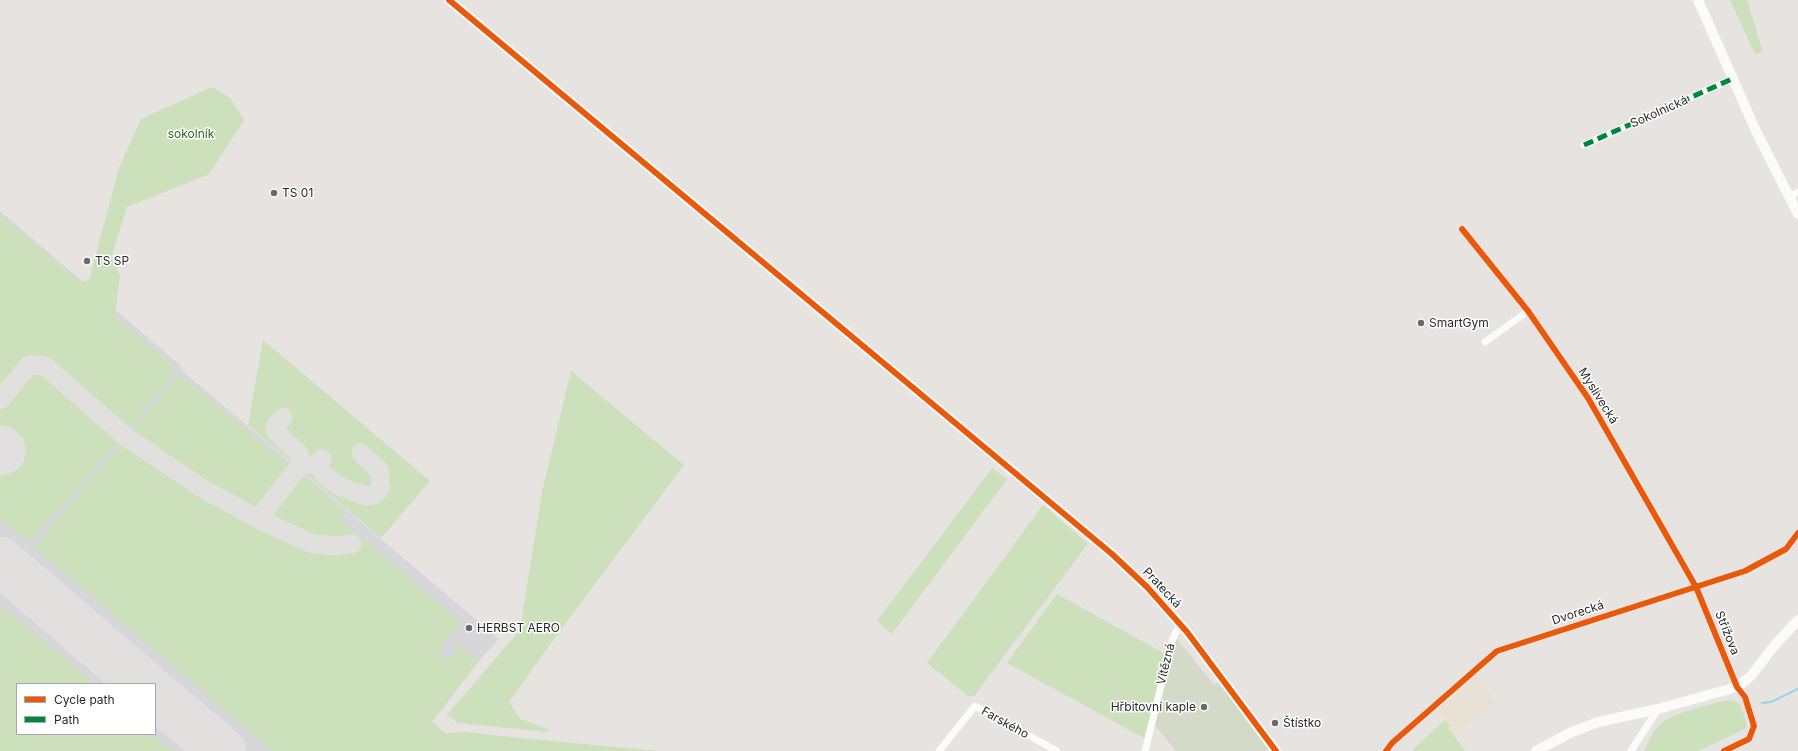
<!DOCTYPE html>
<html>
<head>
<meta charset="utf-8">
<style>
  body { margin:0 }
  #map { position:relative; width:1798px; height:751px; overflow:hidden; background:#e6e3e0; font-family:Inter,sans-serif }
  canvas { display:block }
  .legend { position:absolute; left:16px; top:683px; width:140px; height:52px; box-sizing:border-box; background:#fff; border:1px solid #a9a9a9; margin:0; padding:5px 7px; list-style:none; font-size:12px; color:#292929 }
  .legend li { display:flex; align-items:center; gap:8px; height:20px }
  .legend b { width:20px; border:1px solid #a9a9a9 }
</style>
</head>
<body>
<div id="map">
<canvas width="1798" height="751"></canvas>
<ul class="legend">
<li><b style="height:5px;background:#e8590c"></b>Cycle path</li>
<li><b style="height:5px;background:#00873e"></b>Path</li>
</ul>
</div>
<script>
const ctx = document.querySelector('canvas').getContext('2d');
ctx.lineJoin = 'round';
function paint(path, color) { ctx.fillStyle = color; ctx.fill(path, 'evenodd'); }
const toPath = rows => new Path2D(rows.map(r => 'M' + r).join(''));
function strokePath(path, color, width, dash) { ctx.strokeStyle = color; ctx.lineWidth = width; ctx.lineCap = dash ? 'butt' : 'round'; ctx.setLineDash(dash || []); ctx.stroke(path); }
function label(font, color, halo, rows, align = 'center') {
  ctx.font = font + ' Inter,sans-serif'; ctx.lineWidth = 3; ctx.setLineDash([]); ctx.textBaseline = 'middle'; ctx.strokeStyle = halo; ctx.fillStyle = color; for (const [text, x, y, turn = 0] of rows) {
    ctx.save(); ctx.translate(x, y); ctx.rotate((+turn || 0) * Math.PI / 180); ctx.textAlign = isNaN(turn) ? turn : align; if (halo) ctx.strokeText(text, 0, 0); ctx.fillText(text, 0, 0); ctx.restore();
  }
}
const education = toPath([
  [1477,676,1498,705,1454,736,1448,728,1450,726,1437,710]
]);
const airport = toPath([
  [0,211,180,365,185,373,499,639,478,662,432,722,465,751,0,751],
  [17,684,155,684,155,734,17,734]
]);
const green = toPath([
  [1730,0,1747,0,1763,52,1755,54],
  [212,87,230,98,244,120,209,174,127,207,111,258,120,275,115,316,162,356,172,366,170,378,140,417,29,543,34,547,155,404,172,383,177,374,188,381,345,512,340,519,461,622,438,651,449,660,457,652,452,647,456,643,478,662,432,722,465,751,272,751,0,518,0,215,81,282,89,280,119,168,141,119],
  [263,340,430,481,381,538,248,425],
  [571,371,684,465,551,643,509,702,521,720,527,721,549,730,549,732,458,723,447,715,520,630,542,492],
  [992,468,1007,479,892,634,877,621],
  [1043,505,1086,542,1087,545,974,696,968,696,927,663],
  [1057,594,1167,655,1152,716,1144,738,1007,663],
  [1,607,20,621,94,684,17,684,17,734,152,734,172,751,0,751],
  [1731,700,1740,704,1746,722,1746,728,1698,751,1644,751,1654,731,1664,721,1675,715,1718,702],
  [1445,720,1450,726,1448,728,1465,751,1414,751,1413,749],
  [466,732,521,738,659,751,466,751,445,733]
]);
const cemetery = toPath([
  [1177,639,1214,685,1219,681,1269,751,1176,751,1154,724,1174,641]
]);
const stream = toPath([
  [1762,703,1771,702,1798,689]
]);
const taxiway = toPath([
  [0,400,29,365,45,366,125,436,200,487,258,519,310,543,336,546,352,544],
  [312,465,318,464,322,459],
  [323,474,339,486,365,496,374,495,381,487,379,470,361,453],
  [258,519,301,464,299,454,276,432,275,427,283,417],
  [0,581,12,581,28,587,74,626]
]);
const runway = toPath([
  [0,449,2,451],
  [0,561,143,684],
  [155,694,222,751]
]);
const street = toPath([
  [1584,145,1732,79],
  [1789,197,1798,192],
  [1462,229,1528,311,1588,398,1696,587,1737,687,1745,697,1754,726,1749,739,1724,751],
  [1485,342,1528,311],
  [939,751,975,706,1057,751],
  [1145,751,1172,641,1176,632,1182,625],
  [1386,751,1392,743,1497,651,1745,571,1786,549,1798,533],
  [1631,751,1658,709]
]);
const secondary = toPath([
  [449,0,1112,554,1147,587,1187,632,1276,751],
  [1698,0,1756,131,1798,214],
  [1536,751,1572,732,1598,722,1658,709,1737,687,1751,676,1774,646,1798,620]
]);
const quiet = toPath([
  [1584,145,1732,79]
]);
const cycleway = toPath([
  [449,0,1112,554,1147,587,1187,632,1276,751],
  [1462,229,1528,311,1588,398,1696,587,1737,687,1745,697,1754,726,1749,739,1724,751],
  [1386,751,1392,743,1497,651,1745,571,1786,549,1798,533]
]);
const markers = [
  [274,193,4,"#6b6a69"],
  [87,261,4,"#6b6a69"],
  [1421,323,4,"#6b6a69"],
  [469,628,4,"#6b6a69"],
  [1204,707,4,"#6b6a69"],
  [1275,723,4,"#6b6a69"]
];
const streetNames = [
  ["Sokolnická",1659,112,-24],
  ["Myslivecká",1598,396,58],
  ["Pratecká",1162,588,47],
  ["Dvorecká",1578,613,-18],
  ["Střížova",1727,633,68],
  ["Vítězná",1166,664,-76],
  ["Farského",1005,723,29]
];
const parkNames = [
  ["sokolník",191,134]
];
const poiNames = [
  ["TS 01",282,193],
  ["TS SP",95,261],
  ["SmartGym",1429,323],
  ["HERBST AERO",477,628],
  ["Hřbitovní kaple",1196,707,"right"],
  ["Štístko",1283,723]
];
paint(education, '#e9e1d5');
paint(airport, '#d7d7db');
paint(green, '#cbe0bb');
paint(cemetery, '#d4dac8');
strokePath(stream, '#98d4e4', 2);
strokePath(taxiway, '#e2e0df', 19);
strokePath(runway, '#e2e0df', 48);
strokePath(street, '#fbfbfa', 7);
strokePath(secondary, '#fbfbfa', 10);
strokePath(quiet, '#00873e', 5, [10, 5]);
strokePath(cycleway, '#e8590c', 6);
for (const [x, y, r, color] of markers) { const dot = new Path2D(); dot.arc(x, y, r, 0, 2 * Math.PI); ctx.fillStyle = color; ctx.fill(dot); strokePath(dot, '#fff', 1.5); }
label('12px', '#292929', '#fff', streetNames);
label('12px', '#30601f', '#fff', parkNames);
label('12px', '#292929', '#fff', poiNames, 'left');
</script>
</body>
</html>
